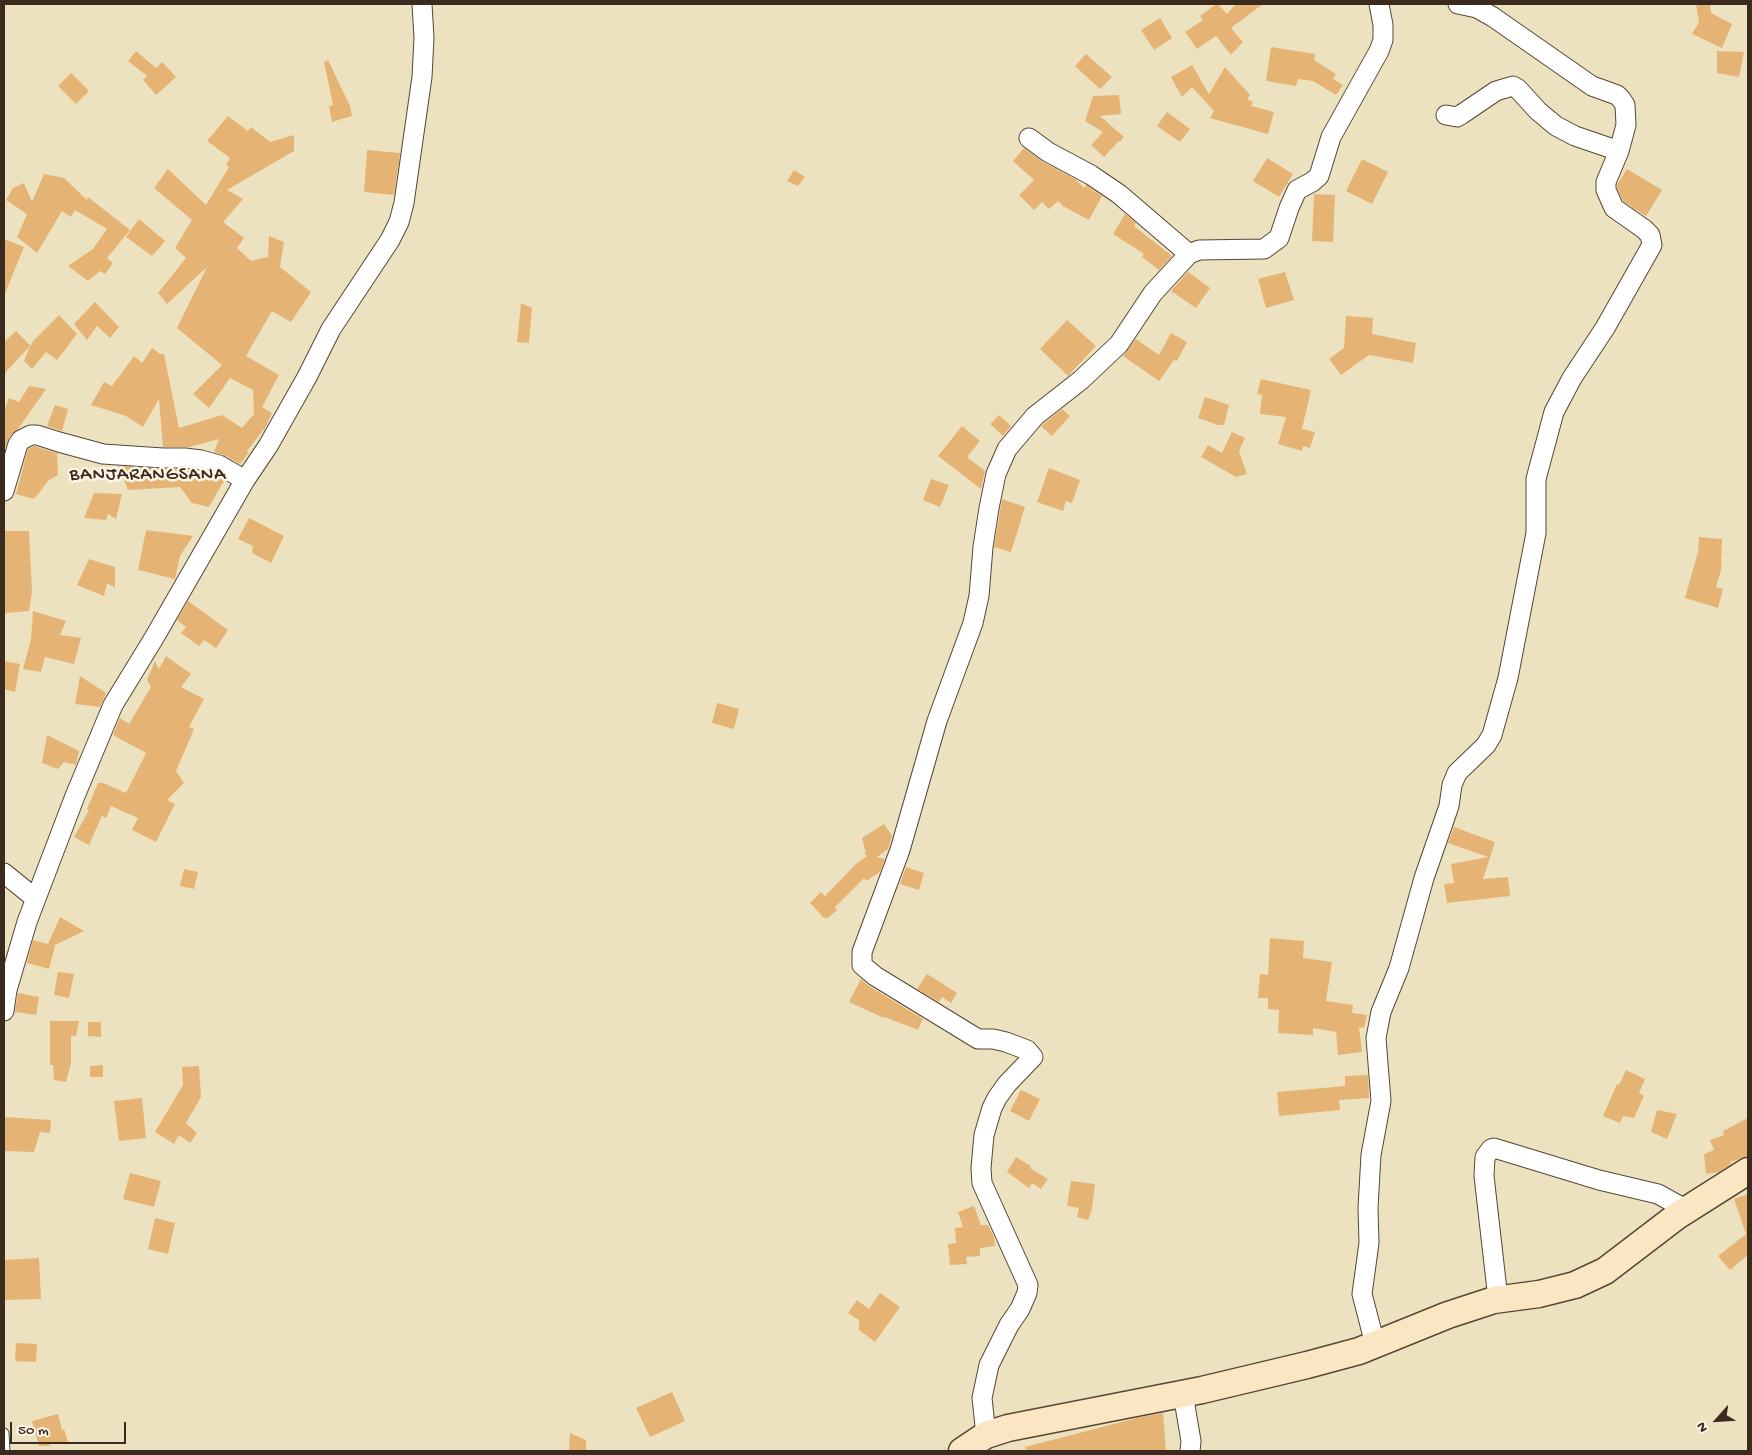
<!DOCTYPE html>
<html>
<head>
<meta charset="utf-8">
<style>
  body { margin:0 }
  #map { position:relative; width:1752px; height:1455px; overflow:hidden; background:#ede2c0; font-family:"Gochi Hand",sans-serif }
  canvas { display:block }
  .frame { position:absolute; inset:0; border:5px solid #3b2a1e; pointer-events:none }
  .north { position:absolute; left:1692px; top:1395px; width:50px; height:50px; -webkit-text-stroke:4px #fcf5e5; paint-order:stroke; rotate:244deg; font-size:14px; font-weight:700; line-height:20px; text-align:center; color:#3b2a1e }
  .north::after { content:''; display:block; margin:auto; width:18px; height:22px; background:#3b2a1e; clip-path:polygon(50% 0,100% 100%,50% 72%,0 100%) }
  .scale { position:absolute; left:10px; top:1422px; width:116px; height:22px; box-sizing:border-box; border:2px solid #3b2a1e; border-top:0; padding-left:6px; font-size:15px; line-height:18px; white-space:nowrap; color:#3b2a1e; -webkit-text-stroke:4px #fcf5e5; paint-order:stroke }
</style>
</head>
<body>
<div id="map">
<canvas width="1752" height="1455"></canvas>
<div class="frame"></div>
<div class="north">N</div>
<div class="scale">50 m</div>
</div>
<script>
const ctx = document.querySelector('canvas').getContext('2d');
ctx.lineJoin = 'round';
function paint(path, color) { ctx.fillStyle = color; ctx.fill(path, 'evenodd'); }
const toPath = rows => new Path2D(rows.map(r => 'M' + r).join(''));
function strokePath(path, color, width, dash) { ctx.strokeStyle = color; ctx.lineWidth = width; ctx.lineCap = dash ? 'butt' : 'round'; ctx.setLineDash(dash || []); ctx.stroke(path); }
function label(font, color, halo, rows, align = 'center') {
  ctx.font = font + ' "Gochi Hand",sans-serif'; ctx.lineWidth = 5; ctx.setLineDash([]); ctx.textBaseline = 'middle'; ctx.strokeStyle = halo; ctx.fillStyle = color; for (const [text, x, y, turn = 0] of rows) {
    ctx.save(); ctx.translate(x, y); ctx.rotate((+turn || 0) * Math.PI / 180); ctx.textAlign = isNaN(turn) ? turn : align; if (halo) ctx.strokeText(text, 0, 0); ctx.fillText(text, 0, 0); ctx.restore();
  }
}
const building = toPath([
  [1216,4,1218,4,1227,14,1236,4,1263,4,1231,28,1243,42,1231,55,1216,36,1197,49,1185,32,1203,20,1200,16],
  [1696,4,1710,4,1711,13,1732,24,1722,48,1692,34,1699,22],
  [1160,18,1172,38,1154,50,1141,30],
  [1271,47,1315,54,1314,60,1336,74,1333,79,1343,85,1336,95,1313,81,1298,79,1296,86,1266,81],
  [136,51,156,68,162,62,176,77,156,95,143,80,147,76,128,61],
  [1717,51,1744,52,1739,77,1717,73],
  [1086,54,1112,77,1100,89,1075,66],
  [328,60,350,106,352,116,332,122,329,106,333,105,324,62],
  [1192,65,1209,94,1225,67,1250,95,1247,99,1253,102,1251,106,1274,112,1268,134,1210,118,1214,111,1192,87,1182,97,1171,77],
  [71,73,89,91,76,104,58,86],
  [1119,95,1121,114,1100,116,1124,137,1120,142,1119,141,1104,157,1091,145,1103,132,1085,121,1093,96],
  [1167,112,1190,129,1180,142,1157,126],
  [228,116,248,131,251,127,270,142,294,135,294,151,227,190,243,199,223,222,244,238,237,248,251,261,266,257,268,258,269,236,284,242,280,267,311,292,291,322,272,311,246,356,279,375,262,407,272,413,265,428,247,451,249,452,240,464,224,455,214,452,219,439,189,447,163,447,159,399,143,427,126,416,91,405,104,382,112,386,134,356,142,363,152,348,160,354,164,354,179,428,222,415,242,428,254,414,253,390,230,378,209,408,193,394,222,365,177,328,207,267,167,304,158,293,186,258,175,248,192,220,154,188,168,169,206,205,229,167,226,165,230,158,207,141],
  [1024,148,1043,162,1075,179,1084,188,1086,185,1102,196,1089,220,1063,206,1058,201,1049,209,1042,202,1034,210,1019,195,1034,180,1013,161],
  [367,150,400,153,394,195,364,192],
  [1267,158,1293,174,1279,197,1253,181],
  [1362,159,1388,172,1372,204,1346,191],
  [1627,169,1662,190,1646,216,1623,201,1617,188,1617,185],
  [794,170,805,177,798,186,787,181],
  [44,174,64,178,87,200,88,197,130,230,107,258,113,263,105,274,100,271,88,281,68,266,93,249,107,229,75,210,71,217,62,211,37,253,17,237,27,214,6,200,13,188,24,183,32,202],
  [1314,194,1335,195,1333,242,1312,241],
  [1125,214,1136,223,1134,226,1172,256,1159,270,1142,257,1144,254,1113,234],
  [139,219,165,241,152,256,126,237],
  [4,239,24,247,4,296],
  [1188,272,1210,288,1196,308,1171,291],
  [1285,272,1294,300,1266,308,1258,279],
  [95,302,119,327,110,338,97,326,87,340,74,324],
  [521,303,532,308,529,343,517,342],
  [59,315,77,334,57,360,46,352,32,369,24,361,30,346,4,374,4,342,16,331,31,346,32,342],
  [1346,316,1373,318,1372,334,1416,343,1413,363,1369,355,1341,375,1329,359,1344,348],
  [1067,320,1096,346,1068,376,1040,349],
  [1171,333,1187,342,1177,361,1174,360,1159,381,1123,356,1136,339,1159,355],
  [1261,379,1311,390,1302,429,1315,432,1310,448,1303,446,1302,451,1278,444,1286,417,1260,414,1262,395,1257,394],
  [29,386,46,389,18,429,9,437,4,452,4,411,9,398,19,402],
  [1205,397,1229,405,1224,425,1218,425,1198,418],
  [55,405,68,409,62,431,47,426],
  [1062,409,1070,416,1052,436,1041,426],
  [999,415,1011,426,1003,436,990,424],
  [962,426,980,441,967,457,985,471,981,489,938,456],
  [1232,432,1245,438,1239,451,1247,474,1236,477,1201,457,1208,445,1222,453],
  [34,446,57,453,58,475,49,480,34,499,16,494,28,449],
  [119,466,178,469,216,476,224,481,209,507,192,503,180,487,128,490],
  [1049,468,1080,480,1072,503,1066,501,1063,511,1037,502],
  [931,479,949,485,940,507,923,500],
  [94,493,122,494,116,519,108,514,106,520,84,518],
  [1002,499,1025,507,1011,552,994,547],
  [249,518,284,536,271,563,252,553,253,546,238,539],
  [146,530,193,536,180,556,175,579,138,570],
  [4,531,29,531,32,592,29,611,4,613],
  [1699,537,1722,539,1721,566,1722,567,1716,587,1723,589,1718,608,1685,598,1698,552],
  [89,559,115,567,115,588,107,583,104,596,77,585],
  [188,601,228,630,216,648,204,640,199,646,181,633,186,627,177,620],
  [33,611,66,621,60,635,81,638,74,664,45,657,41,672,23,669,31,639],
  [166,656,191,674,181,687,204,699,189,727,194,729,176,771,184,783,167,800,175,804,156,842,132,830,138,818,111,806,106,818,102,816,89,845,74,837,89,810,87,809,98,783,103,783,126,793,146,753,113,735,120,718,129,724,151,687,147,680,155,661,159,669],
  [4,661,20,664,15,692,4,689],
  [80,676,106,693,100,707,75,704],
  [717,703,739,709,734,729,712,723],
  [47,735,79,751,76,765,64,762,58,769,42,763],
  [884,824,892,836,888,849,877,857,885,859,880,872,866,881,864,878,835,907,837,910,828,918,824,918,810,903,821,892,825,896,857,863,867,856,863,852,866,853,862,838],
  [1454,827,1495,842,1483,879,1508,877,1510,896,1447,903,1444,884,1454,883,1451,864,1488,857,1448,843],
  [906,867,924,873,919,890,900,884],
  [184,869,198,872,194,889,180,886],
  [60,917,84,931,53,946,55,946,49,969,27,963,33,940,48,944],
  [1270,938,1304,941,1303,958,1332,962,1326,1001,1353,1005,1352,1013,1367,1015,1364,1028,1359,1027,1362,1052,1338,1055,1336,1032,1313,1028,1313,1035,1278,1033,1279,1010,1268,1009,1268,998,1258,998,1260,974,1268,975],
  [58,972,74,974,69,998,54,995],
  [927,974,957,993,951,1003,942,997,939,1002,917,989],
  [861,979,869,986,923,1019,918,1030,885,1017,884,1018,849,1002],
  [18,993,39,997,36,1015,15,1012],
  [50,1021,79,1021,76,1036,71,1036,71,1063,66,1082,54,1080,53,1065,50,1065],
  [88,1022,101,1022,101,1037,88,1036],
  [103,1065,103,1077,90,1077,90,1066],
  [199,1066,201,1097,186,1123,197,1133,190,1143,179,1135,174,1144,155,1132,183,1085,182,1067],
  [1626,1070,1645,1079,1639,1093,1644,1096,1634,1118,1623,1116,1620,1123,1603,1116,1617,1084,1619,1085],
  [1368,1075,1369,1098,1339,1100,1340,1110,1279,1116,1277,1092,1345,1086,1345,1076],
  [1021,1090,1040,1099,1029,1121,1010,1111],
  [142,1098,146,1138,119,1141,114,1101],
  [1657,1110,1677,1114,1667,1139,1651,1132],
  [4,1117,51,1120,50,1133,40,1132,34,1152,4,1151],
  [1748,1118,1748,1156,1730,1162,1731,1164,1719,1172,1706,1174,1704,1154,1714,1150,1710,1140,1724,1135,1723,1131],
  [1016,1157,1031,1166,1030,1168,1048,1179,1041,1189,1032,1183,1029,1188,1007,1172],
  [130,1173,161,1181,154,1207,123,1199],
  [1071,1181,1095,1184,1092,1209,1088,1220,1077,1217,1079,1208,1067,1206],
  [1748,1194,1748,1255,1730,1270,1718,1256,1746,1234,1734,1199],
  [974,1206,981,1225,988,1225,994,1237,995,1246,980,1248,980,1256,966,1257,967,1264,950,1265,948,1244,956,1243,955,1228,963,1227,958,1212],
  [155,1218,175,1223,168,1254,148,1249],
  [39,1258,41,1299,4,1300,4,1260],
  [880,1293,900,1307,875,1342,859,1330,859,1320,848,1313,857,1300,869,1309],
  [16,1343,37,1344,36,1362,15,1361],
  [672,1392,685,1421,650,1437,636,1408],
  [1163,1413,1166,1451,1026,1451,1025,1447,1137,1418],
  [58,1414,62,1430,64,1429,68,1442,50,1444,49,1446,39,1446,32,1421],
  [570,1433,586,1440,586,1451,569,1451]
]);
const lane = toPath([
  [4,1433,5,1451]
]);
const street = toPath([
  [1446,115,1457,117,1462,114,1496,91,1513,86,1518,89,1538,111,1556,126,1575,136,1619,151],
  [1029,138,1048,152,1091,175,1119,194,1189,254,1199,250,1264,249,1279,238,1289,208,1297,190,1312,182,1319,176,1331,137,1379,51,1383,40,1383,25,1379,4],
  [4,491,18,444,21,440,31,435,37,435,59,442,103,454,163,458,185,458,201,460,219,465,245,480],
  [4,873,36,899],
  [4,1011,7,990,27,922,75,796,113,705,154,638,245,480,268,446,307,377,331,329,390,240,399,222,404,203,422,77,424,38,422,4],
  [1498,1299,1484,1176,1485,1157,1491,1149,1494,1148,1599,1180,1658,1194,1687,1210],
  [1375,1344,1362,1294,1369,1243,1368,1208,1371,1155,1381,1101,1376,1038,1381,1012,1399,968,1424,878,1449,806,1452,785,1457,773,1486,745,1492,735,1508,678,1525,590,1536,533,1536,479,1554,412,1572,378,1605,328,1652,245,1650,235,1644,229,1614,208,1606,190,1606,182,1619,151,1626,125,1625,105,1621,99,1617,95,1592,86,1493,17,1477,8,1458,4],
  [1183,1394,1191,1441,1190,1451],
  [986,1435,982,1398,989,1365,1009,1325,1020,1309,1027,1293,1028,1285,982,1183,981,1168,984,1135,992,1108,997,1098,1007,1084,1033,1057,1027,1050,1006,1042,993,1039,978,1039,875,976,862,965,862,952,900,850,937,721,973,623,979,596,983,547,989,508,996,474,1007,449,1035,416,1081,380,1119,344,1153,293,1189,254]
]);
const secondary = toPath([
  [962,1451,986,1435,1008,1428,1202,1390,1307,1365,1359,1351,1448,1315,1494,1300,1539,1294,1575,1285,1605,1271,1677,1216,1748,1171]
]);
const quarterNames = [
  ["BANJARANGSANA",148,476]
];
paint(building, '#e5b474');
strokePath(lane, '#564636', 11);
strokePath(street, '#564636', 21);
strokePath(secondary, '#564636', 29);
strokePath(lane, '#fff', 9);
strokePath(street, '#fff', 19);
strokePath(secondary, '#fbe6c4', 26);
ctx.letterSpacing = '1px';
label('19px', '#3b2a1e', '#fcf5e5', quarterNames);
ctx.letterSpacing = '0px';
</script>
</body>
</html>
